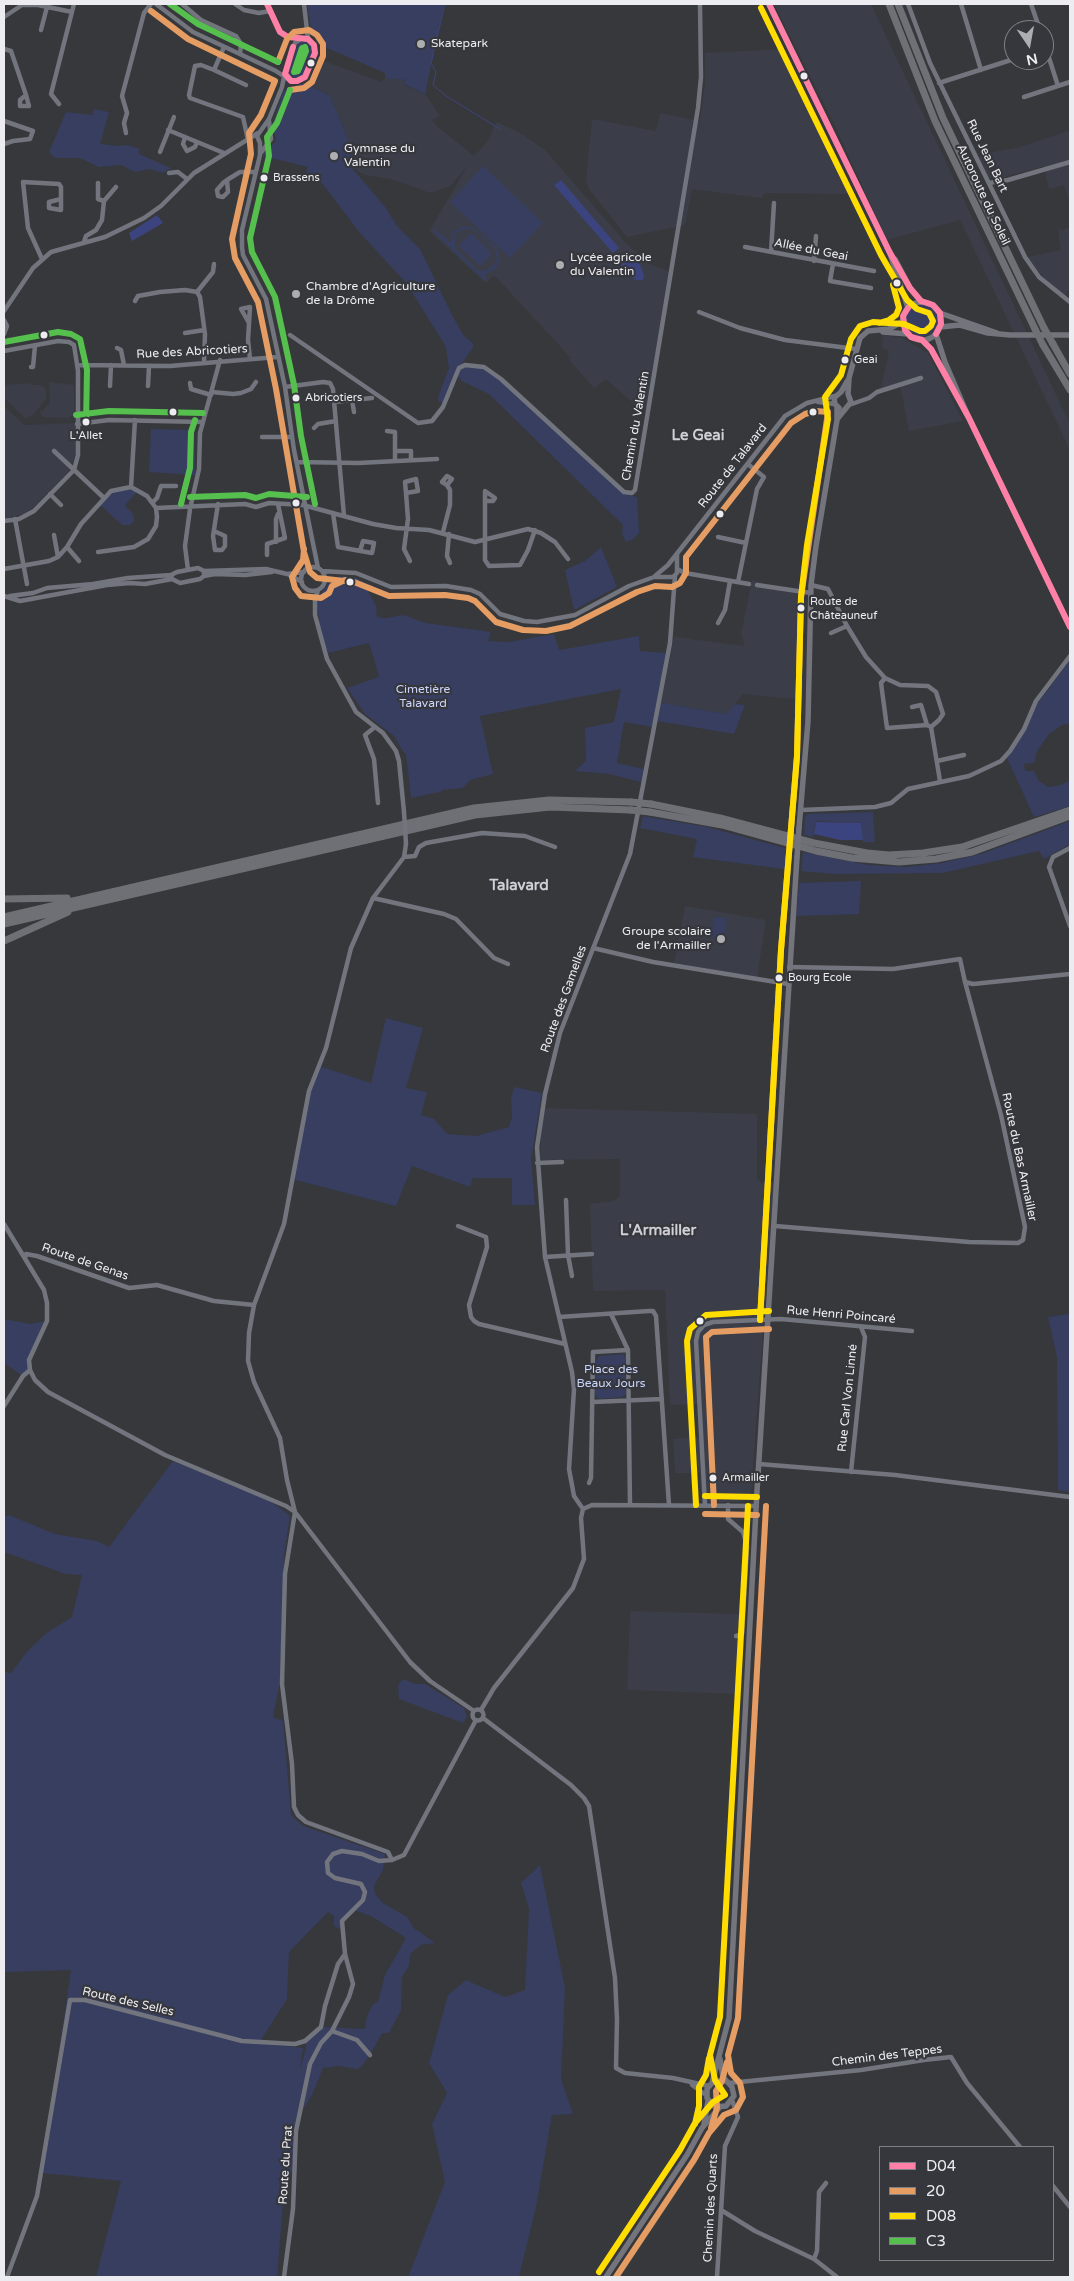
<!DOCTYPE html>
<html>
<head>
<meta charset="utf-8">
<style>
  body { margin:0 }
  #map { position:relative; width:1074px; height:2281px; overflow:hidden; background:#37383b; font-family:"Varela Round",sans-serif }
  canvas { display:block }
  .frame { position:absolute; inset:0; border:5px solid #ededf1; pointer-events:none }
  .legend { position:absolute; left:879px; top:2146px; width:175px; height:115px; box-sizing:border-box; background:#36373c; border:1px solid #7f8084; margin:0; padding:6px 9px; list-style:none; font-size:15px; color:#ededf1 }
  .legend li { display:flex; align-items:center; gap:10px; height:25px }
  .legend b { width:25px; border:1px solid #7f8084 }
  .north { position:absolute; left:1004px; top:20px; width:50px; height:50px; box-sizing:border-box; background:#36373c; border:1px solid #7f8084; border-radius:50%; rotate:168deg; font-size:14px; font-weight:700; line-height:20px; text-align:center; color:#ededf1 }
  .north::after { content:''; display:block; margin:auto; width:18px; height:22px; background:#adaeb1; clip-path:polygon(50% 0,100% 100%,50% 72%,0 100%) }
</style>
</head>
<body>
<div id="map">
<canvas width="1074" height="2281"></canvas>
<div class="frame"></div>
<ul class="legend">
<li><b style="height:6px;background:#ff80a6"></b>D04</li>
<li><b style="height:6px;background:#e59d64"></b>20</li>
<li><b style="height:6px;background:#fd0"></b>D08</li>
<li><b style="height:6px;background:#56c04f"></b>C3</li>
</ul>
<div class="north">N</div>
</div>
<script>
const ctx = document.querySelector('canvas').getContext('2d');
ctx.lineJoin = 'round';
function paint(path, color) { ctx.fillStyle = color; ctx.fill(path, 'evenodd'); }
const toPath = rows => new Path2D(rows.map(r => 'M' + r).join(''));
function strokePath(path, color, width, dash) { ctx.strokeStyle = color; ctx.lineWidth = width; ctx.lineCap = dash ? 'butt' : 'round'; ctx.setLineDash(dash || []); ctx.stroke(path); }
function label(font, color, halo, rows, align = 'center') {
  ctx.font = font + ' "Varela Round",sans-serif'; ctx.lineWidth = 4.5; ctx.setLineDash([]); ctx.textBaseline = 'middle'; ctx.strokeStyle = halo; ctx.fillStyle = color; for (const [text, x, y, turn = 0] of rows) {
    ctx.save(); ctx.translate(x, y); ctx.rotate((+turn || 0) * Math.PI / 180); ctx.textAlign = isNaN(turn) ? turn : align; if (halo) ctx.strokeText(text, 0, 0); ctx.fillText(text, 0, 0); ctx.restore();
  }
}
const built = toPath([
  [774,4,871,4,1070,424,1070,450,960,220,887,240,835,126],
  [784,49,850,192,846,194,765,193,762,198,692,189,685,225,627,237,588,188,586,179,592,119,656,131,660,113,700,121,705,84,705,53],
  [321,60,382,82,385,78,405,80,404,85,425,94,440,116,432,120,437,126,474,156,487,142,497,122,522,134,545,150,625,242,649,264,670,272,648,406,645,409,640,409,606,379,594,388,569,360,571,358,494,275,486,283,429,231,467,167,450,186,430,193,391,179,365,175,352,168,349,141,330,96,309,85],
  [1070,130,1070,202,1064,185,1049,189,1044,166,1001,178,989,178,979,158,983,154,1020,147],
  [1070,228,1070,288,1065,296,1042,276,1027,257,1061,250,1058,230],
  [883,335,902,338,928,353,963,421,909,431,900,385,881,387,889,351,881,347],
  [49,382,74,385,74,415,70,416,69,418,43,417,40,413,50,403],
  [30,383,31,385,41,385,46,389,46,399,32,416,25,418,4,398,4,385],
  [4,406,24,425,75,423,77,454,67,473,34,507,23,514,4,519],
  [752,580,804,595,803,700,743,694,727,714,661,703,674,637,745,646,741,634],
  [685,906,766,920,757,977,674,963],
  [545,1108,757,1114,757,1179,761,1183,774,1183,751,1492,747,1498,740,1502,701,1502,700,1473,675,1473,673,1439,699,1437,697,1404,670,1405,665,1290,593,1291,590,1204,614,1201,620,1195,620,1159,540,1160,541,1129],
  [630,1611,739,1614,740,1694,627,1690]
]);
const green = toPath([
  [307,4,444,4,425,94,404,84,405,80,385,78,385,73,327,48,323,42,312,34],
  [307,40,311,43,313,50,305,74,302,78,295,79,289,75,289,70,298,43],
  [305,83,330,96,349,141,352,168,386,208,397,226,420,249,453,317,464,336,473,343,473,347,461,365,477,366,493,373,625,494,637,497,639,533,632,540,626,542,622,534,623,525,489,394,462,381,457,375,446,402,439,402,438,397,449,368,446,347,407,284,360,233,322,183,312,179,306,172,308,167,263,156,265,150,275,142,276,138,272,126,283,92,287,88],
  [94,109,109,112,100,144,119,146,127,145,140,149,139,154,171,168,163,173,149,169,135,172,121,165,99,167,80,158,55,158,49,152,66,112,92,115],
  [483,166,543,223,510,258,450,202],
  [465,226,474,228,498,250,500,257,497,268,484,275,487,279,485,281,433,231,435,229,451,243,455,230],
  [466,228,474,230,495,250,497,256,496,263,488,270,478,271,455,248,455,236,457,232],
  [471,233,492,254,480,266,459,246],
  '906 320a16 16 0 1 1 32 0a16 16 0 1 1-32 0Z',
  [151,429,190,430,194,432,195,475,149,472],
  [120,488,139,490,125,505,133,514,134,521,130,525,122,525,98,503,103,497],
  [601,547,617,587,574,610,565,570,585,561],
  [341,576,356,578,373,586,368,592,376,605,377,617,386,618,403,615,426,623,491,632,488,641,509,642,554,634,559,650,639,636,640,651,666,653,657,702,726,714,735,704,745,705,734,734,657,721,652,727,624,722,617,763,644,769,641,782,609,774,575,771,586,761,585,728,614,722,621,689,480,716,493,774,470,780,463,788,442,790,440,792,411,798,406,754,402,750,394,736,365,714,347,688,376,678,379,676,369,643,328,653,325,645,320,627,317,603,321,593,330,582],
  [1070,660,1070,723,1062,725,1049,734,1037,751,1034,763,1024,764,1025,771,1034,771,1038,780,1048,787,1061,785,1070,780,1070,806,1034,817,1007,758,1025,731,1038,703],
  [873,812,875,842,863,842,861,823,816,821,813,837,804,835,805,817,807,814],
  [643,816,707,827,792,850,791,870,693,857,697,839,640,828],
  [1070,821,1070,844,1044,859,1039,851,942,873,834,874,801,871,803,852,868,865,906,867,942,863,984,853],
  [861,881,859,914,796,916,799,883],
  [714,917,727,918,724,939,711,937],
  [386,1018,423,1028,406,1088,427,1092,421,1115,434,1119,447,1134,476,1136,509,1127,512,1117,511,1099,514,1087,542,1093,531,1159,535,1205,512,1205,512,1178,473,1178,470,1187,412,1166,396,1206,292,1179,309,1091,319,1066,371,1083],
  [1069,1314,1070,1319,1070,1492,1058,1490,1057,1357,1048,1317],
  [4,1319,30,1324,47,1321,33,1348,30,1370,23,1376,4,1363],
  [623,1354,625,1357,626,1394,622,1397,599,1399,595,1395,596,1361,599,1356],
  [173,1461,272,1502,290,1516,284,1555,280,1681,273,1717,283,1721,291,1815,303,1826,385,1854,383,1870,374,1886,375,1894,383,1903,407,1917,414,1928,435,1943,421,1945,410,1954,409,1966,402,1977,401,2010,389,2033,382,2033,370,2055,361,2067,357,2069,338,2066,323,2068,312,2095,300,2114,296,2131,295,2178,286,2166,277,2277,96,2277,121,2181,42,2173,71,1970,4,1972,4,1672,11,1673,25,1654,45,1634,72,1617,82,1575,66,1574,4,1552,4,1516,9,1515,55,1534,97,1541,109,1547],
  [350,1911,357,1911,371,1916,406,1938,385,1975,378,2002,373,2004,367,2016,365,2029,321,2027,305,2041,306,2048,300,2070,303,2048,259,2043,287,1999,289,1952,328,1912,334,1916,334,1926,342,1930,342,1921],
  [403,1679,416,1684,425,1684,464,1708,467,1717,463,1723,399,1699,398,1685],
  [540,1865,565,1988,561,2079,573,2114,552,2115,536,2207,519,2277,408,2277,445,2182,432,2124,447,2093,429,2063,448,1995,466,1980,505,1997,525,1990,529,1908,521,1883]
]);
const water = toPath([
  [561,180,619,248,613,253,554,185],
  [157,215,163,223,132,241,129,233],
  [623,254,632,257,640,265,644,275,643,280,636,280,623,270,619,260],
  [816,822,861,823,863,840,840,840,814,834]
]);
const stream = toPath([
  [445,4,431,63,436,72,433,85,446,96,500,129]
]);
const minor = toPath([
  [156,4,193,32,276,71,291,81,301,80,305,77,315,53,314,45,308,39,288,37,280,32,267,4],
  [182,4,201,20,236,36,241,44,240,54],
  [235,4,244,10,259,13,270,11],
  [304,4,308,39],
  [908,4,930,63,1025,257,1039,277,1070,302],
  [961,4,981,70],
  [1031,4,1040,30],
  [4,17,22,5,38,5,72,12],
  [41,30,47,7],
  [1044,42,1058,86],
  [224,47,214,70,201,65,195,66,189,95,190,98,243,117,248,140],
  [4,49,11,51,26,95,29,106,20,106,20,100,26,95],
  [214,70,246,85],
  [285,72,282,87,269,119,257,136,260,143,260,155,242,230,242,247,243,255,266,299,285,387,294,450,318,568],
  [285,73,295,43,301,39],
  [939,83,1014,59],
  [1024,97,1070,82],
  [59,104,51,94,74,4],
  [4,121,33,131,30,139,13,141,4,144],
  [168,130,224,153],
  [126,133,124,123,127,113,122,96,144,13,151,4],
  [185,137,183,144,187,151,195,147,197,142],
  [160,152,174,117],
  [260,154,271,139,269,121],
  [169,173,178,172,187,179],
  [227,180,228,192,223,197,218,196,217,190,224,182,227,180,240,172,256,172],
  [98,183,98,199,104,201],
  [989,183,1008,180,1070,162],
  [84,242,86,236,96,230,102,220,104,201,116,187],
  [745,247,874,271],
  [771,252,774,203],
  [42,259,28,228,23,182,59,184,61,187,61,199,49,202,49,208,61,210,61,199],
  [814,261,816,236],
  [833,264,830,281,871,288],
  [197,292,213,272,214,264],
  [135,301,138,296,160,292,185,290,197,292,200,297,205,334,204,362],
  [4,311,33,268,51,252,105,237,144,218,161,206,194,173,258,133],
  [699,312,740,328,785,340,856,349],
  [4,320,7,326,4,334],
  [249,323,241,309,250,307,248,340,250,359],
  [185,333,204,330],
  [290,335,418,423,432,421,443,407,459,368,465,365,484,367,501,379,624,492,632,493,635,490,698,108,701,77,700,4],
  [117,348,121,350,124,365],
  [4,351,58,341,69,342,74,345,78,371,78,455,74,470,34,511,19,519,4,521],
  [77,365,170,366,277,357],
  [31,367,33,367,35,346],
  [190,383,191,389,211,395],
  [110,386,111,365],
  [148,386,149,366],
  [285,387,323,382,330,383,333,389,344,516],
  [212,392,233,394,241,393,251,389,256,382],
  [352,400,354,412],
  [334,402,372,398],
  [818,402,835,404],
  [849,405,869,398,877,392,921,378],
  [77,424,109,420,203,422],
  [314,428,318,424,336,421],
  [387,431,395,432,395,461],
  [262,437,292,437],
  [54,451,103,497],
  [395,451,411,451,411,460],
  [297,462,358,463,437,459],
  [131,487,135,420],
  [406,493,418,491,416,479,405,482,406,493,408,519,404,549,410,561],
  [50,494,61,505],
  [485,501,493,501,495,498,485,491,485,560,489,566,520,565,528,550,535,530],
  [153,502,157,498,161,486,176,486],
  [156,508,245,504,256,507,269,503,303,505,373,524,396,528,429,530,475,542,528,529,541,533,555,542,568,559],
  [333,513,338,547,372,553,374,543,363,541,360,551],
  [15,519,27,584],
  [214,531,225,536,225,546,222,550,215,550,213,536,218,504],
  [443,532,450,505,450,490,447,485,452,479,447,476,442,482,447,485],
  [449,534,447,556,450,563],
  [54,535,58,557],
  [718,537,746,543],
  [276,542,276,519,278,514],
  [67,547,79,561],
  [267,555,267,544,285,538,278,504],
  '301 579a12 12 0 1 1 24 0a12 12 0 1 1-24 0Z',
  [4,569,49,561,58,557,67,547,81,524,111,491,131,487,147,496,156,508,157,517,156,526,148,539,134,547,98,552],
  [677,569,685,573,749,584],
  [188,570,185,546,190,509,199,469,200,433,220,360],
  [204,571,266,569,287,574,304,572],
  [322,571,356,573,391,587,446,586,471,590,480,594,500,614,524,621,537,622,575,615,629,586,654,577,673,577,677,573,677,554],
  [288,574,302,582],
  [204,576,215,574,245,575,272,572],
  [655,576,668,565,785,416,807,403,835,396],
  [738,582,757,489,764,477,749,465],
  [757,585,811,593],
  [811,585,828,589,847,626,866,657,885,678,900,685,928,686,936,692,943,714,939,720,931,727,940,781],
  [318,590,315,600,315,615,327,659,356,712,383,733,396,751,399,761,404,812],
  [4,596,20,601,107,585,130,583,145,584,172,579,180,583,200,579,204,576,204,571,198,568,177,572,171,575,172,579],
  [10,596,33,593,47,588,93,584,128,578,171,575],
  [718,623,725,610,730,581],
  [831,633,847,626],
  [885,678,881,683,887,728,927,725,931,727],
  [912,707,921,705,927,725],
  [375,727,365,735,374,759,378,803],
  [937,761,964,755],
  [801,810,875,807,891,803,908,789,969,776,1001,761,1010,751,1024,729,1036,701,1070,656],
  [1070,848,1053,857,1049,867,1070,926],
  [404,857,415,856,419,847,426,843,482,833,525,836,555,847],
  [373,898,444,914,456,919,494,958,508,964],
  [593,948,653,962,788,984],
  [789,967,893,969,960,959,965,982,973,984,1070,974],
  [537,1163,562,1162],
  [566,1200,568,1255,572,1276],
  [4,1224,44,1290,47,1303,47,1321,29,1360,30,1370,35,1380,48,1392,165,1455,286,1506,295,1512,410,1662,430,1681,474,1711],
  [458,1226,486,1237,487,1247,469,1305,471,1317,474,1321,479,1324,565,1344],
  [775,1226,969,1242,1018,1243,1023,1240,1025,1227,1001,1115,965,982],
  [545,1257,592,1254],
  [25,1258,26,1254,37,1256,129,1288,157,1285,214,1301,254,1305],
  [611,1314,628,1350,630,1505],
  [559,1317,649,1311,653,1311,656,1316,669,1505],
  [593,1402,662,1399],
  [4,1406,23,1376,30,1370],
  [759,1464,895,1475,1070,1497],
  [851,1472,865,1337,861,1327],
  [589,1483,591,1478,593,1352,628,1350],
  [705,1505,696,1341,698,1332,704,1325,713,1322,781,1319,912,1331],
  [728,1505,728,1519,743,1532,747,1546,742,1634,736,1636],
  [583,1509,574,1496,569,1469,574,1389,572,1372,545,1257,537,1147,545,1094,560,1033,630,854,670,643,675,576],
  '472.5 1715a5.5 5.5 0 1 1 11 0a5.5 5.5 0 1 1-11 0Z',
  [481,1710,494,1688,573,1588,584,1559,581,1518,583,1509,592,1505,757,1506],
  [483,1718,571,1785,584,1798,589,1806,615,1978,617,2019,616,2068,625,2073,673,2078,709,2086],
  [392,1860,388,1852,306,1822,298,1815,294,1807,292,1764,282,1684,285,1574,295,1512,287,1480,280,1438,254,1382,248,1361,249,1333,254,1305,284,1224,309,1091,326,1048,351,948,373,898,404,857,406,844],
  [332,2031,357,2040,370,2055],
  [729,2083,861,2070,924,2060,951,2057,967,2083,1020,2147],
  [692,2085,706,2095],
  [1053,2186,1070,2207],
  [721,2210,755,2231,814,2259,837,2277],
  [814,2259,817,2251,819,2192,826,2183],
  [7,2277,37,2196,70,2000,85,2000,242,2041,295,2044,305,2041,321,2027,325,2006,338,1964,345,1954],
  [284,2277,293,2209,296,2131,310,2064,321,2043,332,2031,349,1997,353,1984,345,1954,342,1921,363,1900,365,1892,361,1884,335,1878,328,1873,327,1862,333,1854,342,1851,362,1854,379,1861,392,1860,404,1855,476,1720],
  [717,2277,725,2146,738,2117,732,2100]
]);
const major = toPath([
  [769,4,889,251,908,308],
  [895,259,910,288,921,301],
  '903 321a19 19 0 1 1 38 0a19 19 0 1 1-38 0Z',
  [940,313,997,333],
  [940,327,960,325,988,333,1010,335,1070,335],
  [883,332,908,334],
  [936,334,945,362,969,418,1070,627],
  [922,340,931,349,953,389],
  [839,408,835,404,834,398,841,392,848,380],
  [838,418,851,402,848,394,849,378,860,338,868,331,889,329,903,321],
  [799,828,808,721,811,585,816,546,837,420,837,407],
  [720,2059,723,2077,732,2087,734,2096,726,2106,715,2107,707,2098,707,2089,711,2084,716,2081,725,2081],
  [712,2083,729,2018,757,1491,797,857],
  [704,2124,708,2101],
  [606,2277,687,2155,702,2128,719,2108]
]);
const highway = toPath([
  [889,4,935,121,1035,329],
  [898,4,943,118,1044,328],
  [1053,344,1070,374],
  [1043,345,1070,390],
  [651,804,720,818,814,843,867,853,889,855,923,853,962,847,1070,810],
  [650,812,722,825,816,851,852,858,899,862,936,859,972,852,1070,816],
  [4,899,67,898],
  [4,917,474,808,549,800,631,802],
  [4,924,475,815,550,807,631,810],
  [4,941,68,912]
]);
const minorBridge = toPath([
  [404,812,406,844]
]);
const majorBridge = toPath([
  [797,857,799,828]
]);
const highwayBridge = toPath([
  [1044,328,1053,344],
  [1035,329,1043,345],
  [631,802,651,804],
  [631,810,650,812]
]);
const bus1 = toPath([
  [267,4,280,32,288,37,308,39,314,45,315,53,305,77,297,81,291,81,285,74,293,47],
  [769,4,889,251,910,288,921,301],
  [921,301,933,305,940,313,941,324,936,334],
  [908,308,903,316,905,330,911,337,922,340],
  [922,340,931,349,969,418,1070,627]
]);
const bus2 = toPath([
  [151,11,188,39,275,81,261,115,249,133,251,154,232,239,235,258,258,302,276,389,304,552,310,572,317,578,354,582,389,596,445,595,468,598,475,601,496,622,523,630,546,631,570,626,637,592,655,586,672,587,680,583,686,573,686,557,791,423,805,414,816,411,828,412,801,597,797,756,781,950,760,1320],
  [278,62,287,39,294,32,309,30,317,35,323,44,323,56,312,82,304,88,290,90],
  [304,549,303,560,292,577,295,588,301,596,321,598,329,593,332,586,345,580],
  [714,1505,706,1337,712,1332,769,1329],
  [705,1514,757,1515],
  [711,2128,717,2108,716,2091,722,2081,727,2062],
  [616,2277,694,2160,709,2133,724,2115,736,2110,743,2097,740,2083,731,2073,728,2055,738,2018,766,1506]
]);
const bus3 = toPath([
  [879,323,889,320,896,315,899,308,893,285],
  [760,1320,781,950,797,756,801,597,807,545,828,419,825,397,841,375,851,339,860,326,873,322,904,324,920,331,925,331,931,326,933,321,929,313,917,309,907,300,881,255,761,8],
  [705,1496,757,1497],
  [696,1505,687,1341,690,1329,706,1315,769,1311],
  [695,2124,699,2106,699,2087,706,2075,709,2058],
  [599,2272,680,2150,695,2123,713,2102,725,2095,715,2080,710,2055,720,2017,748,1506]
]);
const bus4 = toPath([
  [170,4,198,24,278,62],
  [305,47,306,51,298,71,294,72,302,48,305,47],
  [290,90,277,123,267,137,269,156,250,238,252,252,275,297,294,385,301,436,315,504],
  [4,342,58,332,71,334,80,339,87,370,86,424],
  [76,415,109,411,203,413],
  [190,497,245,495,256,498,269,494,307,497],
  [181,504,190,468,191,432,195,420]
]);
const markers = [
  [421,44,5,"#adaeb1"],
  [311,63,4.5,"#ededf1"],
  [804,76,4.5,"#ededf1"],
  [334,156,5,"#adaeb1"],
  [264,178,4.5,"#ededf1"],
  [560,265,5,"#adaeb1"],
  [897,283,4.5,"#ededf1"],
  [296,294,5,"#adaeb1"],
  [44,335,4.5,"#ededf1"],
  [845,360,4.5,"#ededf1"],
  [296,398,4.5,"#ededf1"],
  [173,412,4.5,"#ededf1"],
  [813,412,4.5,"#ededf1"],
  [86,422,4.5,"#ededf1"],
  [296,503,4.5,"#ededf1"],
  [720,514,4.5,"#ededf1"],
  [350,582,4.5,"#ededf1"],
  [801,608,4.5,"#ededf1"],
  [721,939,5,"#adaeb1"],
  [779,978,4.5,"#ededf1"],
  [700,1321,4.5,"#ededf1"],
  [713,1478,4.5,"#ededf1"]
];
const busNames = [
  ["Brassens",273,178],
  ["Geai",854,360],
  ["Abricotiers",305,398],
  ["L'Allet",86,436,"center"],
  ["Route de",810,602],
  ["Châteauneuf",810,616],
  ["Bourg Ecole",788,978],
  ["Armailler",722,1478]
];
const poiNames = [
  ["Skatepark",431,44],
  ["Gymnase du",344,149],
  ["Valentin",344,163],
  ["Lycée agricole",570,258],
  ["du Valentin",570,272],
  ["Chambre d'Agriculture",306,287],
  ["de la Drôme",306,301],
  ["Groupe scolaire",711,932,"right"],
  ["de l'Armailler",711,946,"right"]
];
const streetNames = [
  ["Rue Jean Bart",987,156,64],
  ["Autoroute du Soleil",983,195,65],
  ["Allée du Geai",811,250,11],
  ["Rue des Abricotiers",192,352,-3],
  ["Chemin du Valentin",636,426,-80],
  ["Route de Talavard",733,466,-52],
  ["Route des Gamelles",564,999,-70],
  ["Route du Bas Armailler",1019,1157,78],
  ["Route de Genas",85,1262,19],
  ["Rue Henri Poincaré",841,1315,5],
  ["Rue Carl Von Linné",848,1398,-84],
  ["Route des Selles",128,2002,13],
  ["Chemin des Teppes",887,2056,-7],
  ["Route du Prat",286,2165,-86],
  ["Chemin des Quarts",711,2208,-87]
];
const parkNames = [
  ["Cimetière",423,690],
  ["Talavard",423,704],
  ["Place des",611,1370],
  ["Beaux Jours",611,1384]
];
const quarterNames = [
  ["Le Geai",698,436],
  ["Talavard",519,886],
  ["L'Armailler",658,1231]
];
paint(built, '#3b3e48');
paint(green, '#373e5f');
paint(water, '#3c447f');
strokePath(stream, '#3c447f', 1);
strokePath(minor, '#73757e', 4.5);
strokePath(major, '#73747c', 5.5);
strokePath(highway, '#6e7075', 7);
strokePath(minorBridge, '#73757e', 4.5);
strokePath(majorBridge, '#73747c', 5.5);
strokePath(highwayBridge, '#6e7075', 7);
strokePath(bus1, '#ff80a6', 6);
strokePath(bus2, '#e59d64', 6);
strokePath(bus3, '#fd0', 6);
strokePath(bus4, '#56c04f', 6);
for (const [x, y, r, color] of markers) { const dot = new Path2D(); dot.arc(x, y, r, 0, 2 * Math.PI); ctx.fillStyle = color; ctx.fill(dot); strokePath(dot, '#36373c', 2); }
label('11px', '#ededf1', '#36373c', busNames, 'left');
label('12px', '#ededf1', '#36373c', poiNames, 'left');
label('12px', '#ededf1', '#36373c', streetNames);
label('12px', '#cbd5fc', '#36373c', parkNames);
label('bold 15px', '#ced0d6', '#36373c', quarterNames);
</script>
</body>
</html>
